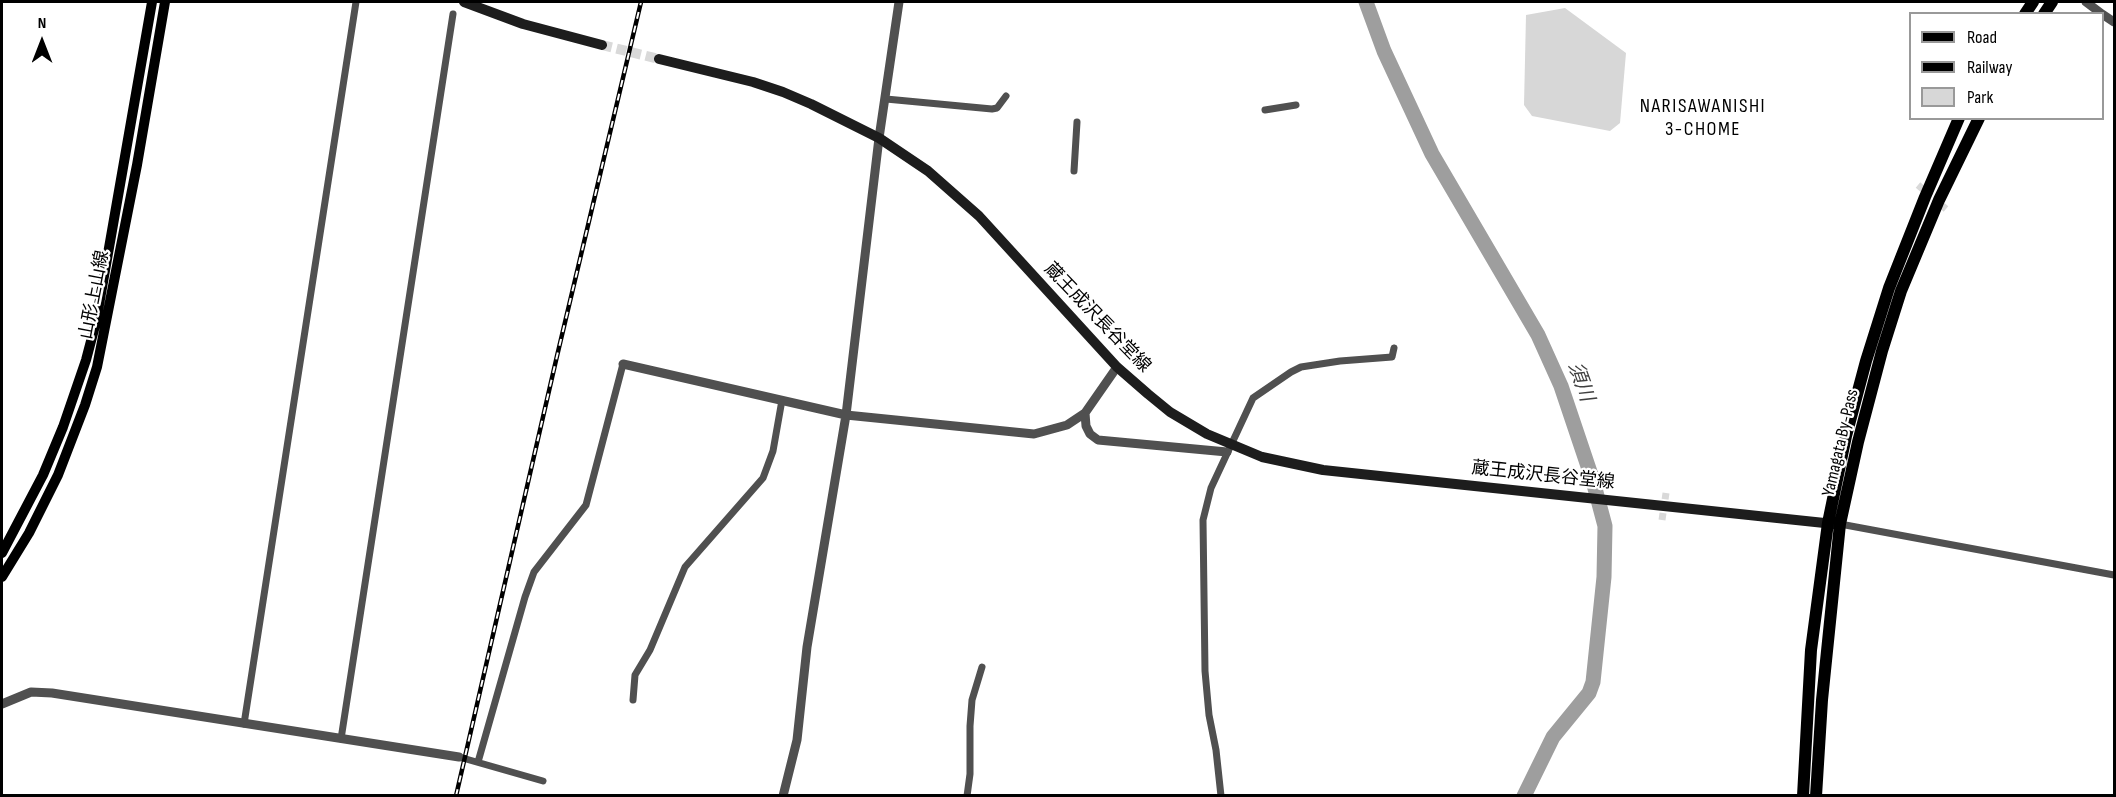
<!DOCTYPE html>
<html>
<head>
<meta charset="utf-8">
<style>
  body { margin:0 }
  #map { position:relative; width:2116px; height:797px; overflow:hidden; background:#fff; font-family:"Sofia Sans Condensed",sans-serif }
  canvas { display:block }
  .frame { position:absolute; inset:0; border:3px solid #000; pointer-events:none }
  .legend { position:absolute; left:1909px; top:12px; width:195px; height:108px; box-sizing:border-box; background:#fff; border:2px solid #999; margin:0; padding:8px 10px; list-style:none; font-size:18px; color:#000 }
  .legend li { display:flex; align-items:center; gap:12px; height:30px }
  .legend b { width:30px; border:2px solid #999 }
  .north { position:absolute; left:12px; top:12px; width:60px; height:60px; -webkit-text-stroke:4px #fff; paint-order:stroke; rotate:0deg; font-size:16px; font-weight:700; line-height:24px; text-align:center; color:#000 }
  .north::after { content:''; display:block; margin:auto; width:21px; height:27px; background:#000; clip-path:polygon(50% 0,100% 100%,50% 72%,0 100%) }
</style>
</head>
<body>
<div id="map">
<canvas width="2116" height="797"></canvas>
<div class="frame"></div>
<ul class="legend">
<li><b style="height:8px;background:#000"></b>Road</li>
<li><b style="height:8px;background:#000"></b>Railway</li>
<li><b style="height:16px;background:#d7d7d7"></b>Park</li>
</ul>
<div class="north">N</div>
</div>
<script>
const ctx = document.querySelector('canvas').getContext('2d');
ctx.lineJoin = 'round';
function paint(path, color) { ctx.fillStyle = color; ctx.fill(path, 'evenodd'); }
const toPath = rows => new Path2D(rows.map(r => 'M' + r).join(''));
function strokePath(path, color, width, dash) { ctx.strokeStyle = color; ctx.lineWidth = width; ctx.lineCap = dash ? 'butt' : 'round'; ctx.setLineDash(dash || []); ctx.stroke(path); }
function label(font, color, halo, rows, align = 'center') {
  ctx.font = font + ' "Sofia Sans Condensed","Noto Sans JP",sans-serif'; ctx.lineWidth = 4.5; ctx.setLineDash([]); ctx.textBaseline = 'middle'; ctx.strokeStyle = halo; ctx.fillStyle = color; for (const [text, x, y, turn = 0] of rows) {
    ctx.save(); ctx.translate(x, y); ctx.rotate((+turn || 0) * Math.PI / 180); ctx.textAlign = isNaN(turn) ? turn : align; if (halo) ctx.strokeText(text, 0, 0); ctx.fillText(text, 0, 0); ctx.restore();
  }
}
const green = toPath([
  [1565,8,1626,53,1620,123,1610,131,1532,116,1524,105,1526,15]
]);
const river = toPath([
  [1366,2,1384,51,1432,154,1538,335,1561,386,1593,481,1605,526,1604,577,1593,682,1589,693,1553,737,1524,796]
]);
const minorTunnel = toPath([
  [1918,185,1946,209],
  [1662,520,1666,493]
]);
const secondaryTunnel = toPath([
  [602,45,659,59]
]);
const minor = toPath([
  [886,99,992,109,997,108,1006,96],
  [1265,110,1296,105],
  [1074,171,1077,122],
  [1840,524,2114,575],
  [633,700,635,675,650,650,685,567,763,478,773,451,782,400],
  [244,724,356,2],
  [341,739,453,14],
  [459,757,543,781],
  [478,762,525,597,534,572,586,505,623,364],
  [967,796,970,774,970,726,972,700,982,667],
  [1221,796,1216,750,1209,715,1205,671,1203,520,1211,488,1253,398,1291,372,1301,367,1340,361,1392,357,1394,348]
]);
const tertiary = toPath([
  [2086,2,2102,14],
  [2102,14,2114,22],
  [623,364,846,415,1034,434,1067,425,1085,413,1117,367],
  [1085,413,1086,426,1090,434,1098,440,1227,452],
  [2,704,31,692,52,693,459,757],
  [783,796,797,740,807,647,846,415,879,138,899,2]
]);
const secondary = toPath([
  [464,2,523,24,602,45],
  [659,59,753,82,783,92,811,104,879,138,928,171,979,216,1117,367,1148,394,1170,412,1207,434,1262,457,1323,470,1834,524]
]);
const primary = toPath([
  [2,553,43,475,63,427,86,360,96,322,152,2],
  [2,577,29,533,58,475,85,405,97,367,137,165,165,2]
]);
const trunk = toPath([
  [2025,14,2033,2],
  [2044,14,2052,2],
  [1803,796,1811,650,1828,523,1846,436,1866,361,1889,288,1925,197,1959,118],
  [1816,796,1822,700,1840,524,1858,442,1882,351,1901,291,1939,200,1979,118]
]);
const rail = toPath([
  [456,796,557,356,641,2]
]);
const streetNames = [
  ["山形上山線",95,295,-79],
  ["蔵王成沢長谷堂線",1097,318,46],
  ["Yamagata By-Pass",1841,443,-77],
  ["蔵王成沢長谷堂線",1543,476,6]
];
const neighbourhoodNames = [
  ["NARISAWANISHI",1703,107],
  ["3-CHOME",1703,130]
];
const waterNames = [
  ["須川",1580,382,70]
];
paint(green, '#d7d7d7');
strokePath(river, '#9e9e9e', 15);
strokePath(minorTunnel, '#d9d9d9', 7, [7, 3.5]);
strokePath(secondaryTunnel, '#d9d9d9', 10, [10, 5]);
strokePath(minor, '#505050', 7);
strokePath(tertiary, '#505050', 9);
strokePath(secondary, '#1d1d1d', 10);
strokePath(primary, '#000', 10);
strokePath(trunk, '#000', 12);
strokePath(rail, '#000', 4.5);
strokePath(rail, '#fff', 2, [7]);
label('18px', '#000', '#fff', streetNames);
ctx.letterSpacing = '1.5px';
label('20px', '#000', '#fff', neighbourhoodNames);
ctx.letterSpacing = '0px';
label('italic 20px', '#3f3f3f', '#fff', waterNames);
</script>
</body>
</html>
